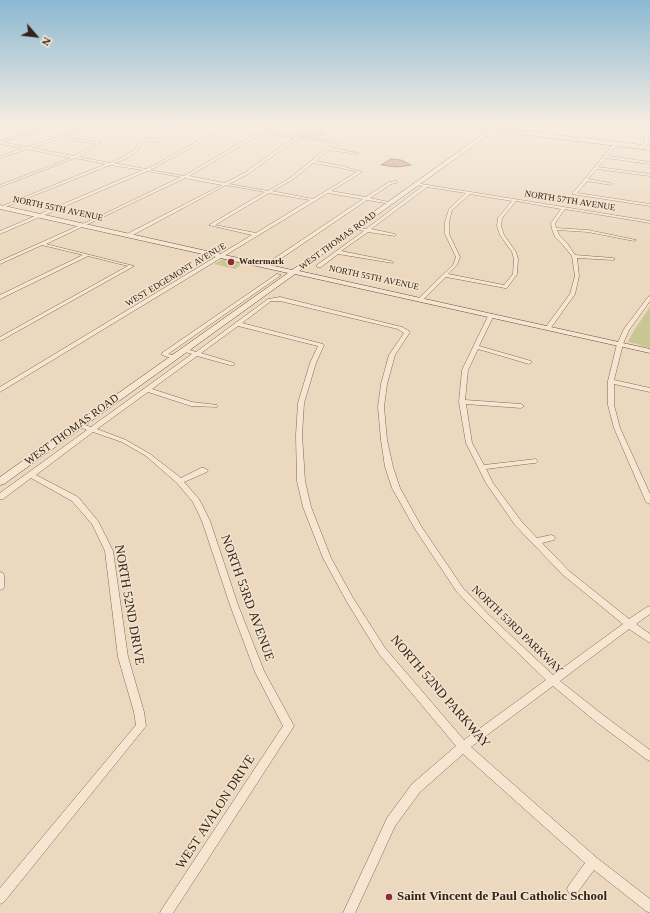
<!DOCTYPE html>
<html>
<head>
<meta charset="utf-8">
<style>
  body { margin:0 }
  #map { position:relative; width:650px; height:913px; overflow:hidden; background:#ebd8be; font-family:"Times New Roman",serif }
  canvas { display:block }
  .north { position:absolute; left:16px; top:16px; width:40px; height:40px; -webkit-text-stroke:3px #f3e3cd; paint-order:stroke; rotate:118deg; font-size:11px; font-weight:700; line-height:16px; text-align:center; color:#32241c }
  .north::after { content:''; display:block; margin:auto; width:14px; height:18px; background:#32241c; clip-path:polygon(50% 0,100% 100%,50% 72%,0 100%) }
</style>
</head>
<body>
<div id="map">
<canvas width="650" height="913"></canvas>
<div class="north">N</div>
</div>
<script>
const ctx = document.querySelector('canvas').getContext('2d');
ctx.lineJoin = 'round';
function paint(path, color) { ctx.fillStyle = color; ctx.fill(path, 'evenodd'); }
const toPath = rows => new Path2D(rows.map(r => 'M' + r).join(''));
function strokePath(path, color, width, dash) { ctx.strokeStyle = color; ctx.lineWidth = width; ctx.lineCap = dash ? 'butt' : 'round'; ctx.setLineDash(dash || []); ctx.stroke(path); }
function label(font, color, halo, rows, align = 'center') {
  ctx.font = font + ' "Times New Roman",serif'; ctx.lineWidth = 3; ctx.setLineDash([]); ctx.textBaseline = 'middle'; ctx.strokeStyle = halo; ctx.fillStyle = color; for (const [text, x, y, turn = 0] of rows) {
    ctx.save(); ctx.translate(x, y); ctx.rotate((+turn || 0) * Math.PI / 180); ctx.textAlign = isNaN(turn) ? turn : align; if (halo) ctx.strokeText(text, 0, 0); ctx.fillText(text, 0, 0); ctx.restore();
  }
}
const green = toPath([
  [307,128,321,130,326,133,319,138,295,133],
  [225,258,246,262,235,269,214,264],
  [650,307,650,348,629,342,628,341,635,329]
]);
const building = toPath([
  [391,159,401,160,411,165,397,167,381,165,391,159]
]);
const street = toPath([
  [3,123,7,123,0,127,0,125,3,123],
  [101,123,106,123,64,137,101,143,78,157,110,163,123,157,134,150,147,132,156,123,180,127,179,129,158,125,149,134,145,139,157,139,158,141,144,141,136,152,125,159,114,163,146,169,155,165,206,136,236,123,240,123,208,138,150,170,184,176,252,136,281,123,285,123,267,132,338,142,339,144,331,148,359,153,357,154,329,150,315,161,342,166,362,172,331,191,366,197,389,182,396,181,398,182,397,183,391,184,370,198,393,203,391,204,367,200,270,266,266,266,266,264,363,199,328,193,0,392,0,387,252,235,209,225,265,192,226,185,131,236,127,236,127,234,222,185,185,178,46,244,134,266,0,341,0,337,128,266,88,256,0,299,0,295,83,255,42,245,0,264,0,261,98,217,181,177,147,171,0,234,0,231,143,170,110,165,0,209,0,207,106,164,75,158,0,187,0,185,71,158,27,149,0,158,0,156,23,148,0,144,0,142,27,147,101,123],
  [264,133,296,138,286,143,246,172,225,183,189,176,254,138,264,133],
  [62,138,63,139,96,144,74,156,31,148,62,138],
  [300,138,335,143,327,148,290,178,268,191,229,184,248,174,288,145,300,138],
  [313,163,342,168,357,172,313,199,272,191,292,180,313,163],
  [269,193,310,200,256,233,215,225,269,193],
  [591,123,594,123,592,129,604,131,602,132,591,131,584,138,643,145,645,142,644,135,634,123,637,123,648,135,649,142,646,146,650,146,650,148,582,140,580,141,578,140,579,139,540,135,503,129,504,128,540,133,548,126,549,128,543,133,581,138,589,130,591,123],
  [614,144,617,145,607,156,650,162,650,164,606,158,598,167,650,174,650,176,597,169,588,179,610,183,612,184,611,185,587,181,577,193,650,204,650,206,572,194,614,144],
  [415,183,650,221,650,223,565,209,555,223,556,228,588,230,636,240,634,241,588,232,557,230,559,235,567,243,575,255,613,258,615,259,613,260,577,258,579,276,575,294,550,329,548,330,545,328,570,294,575,276,572,256,563,245,555,237,552,229,551,223,561,209,516,201,502,218,501,226,504,235,516,252,518,259,517,274,507,288,505,288,446,277,423,300,419,300,419,298,453,265,456,257,445,234,445,222,449,209,466,193,427,187,371,229,395,234,395,236,368,232,341,251,391,261,393,262,393,263,338,254,321,267,317,267,317,265,364,231,355,229,355,227,366,229,423,186,415,185,415,183],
  [470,194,512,201,498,218,497,226,500,235,512,252,514,259,513,274,504,285,448,274,457,265,460,257,449,234,449,222,452,210,470,194],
  [277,274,281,275,168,354,176,356,176,358,174,359,162,355,162,353,277,274],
  [650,296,650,301,629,330,623,344,614,380,650,388,650,392,614,384,614,405,620,428,650,494,650,504,646,502,614,428,608,405,608,381,617,344,624,329,648,297,650,296],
  [280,297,402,327,409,331,410,332,395,355,387,384,384,407,387,440,393,467,400,488,421,526,463,588,489,615,553,675,623,624,563,575,515,525,486,483,466,443,459,402,462,370,489,314,493,314,494,315,479,346,531,361,532,362,529,364,478,349,468,370,465,400,521,404,524,406,521,408,466,404,472,443,484,465,536,459,538,461,536,463,534,463,486,469,493,483,521,521,537,538,551,535,554,536,555,538,554,540,542,543,569,571,629,619,647,607,650,606,650,614,636,624,650,634,650,643,629,629,560,681,603,715,650,750,650,761,646,759,595,721,553,686,471,747,597,858,650,899,650,913,646,911,594,870,577,893,573,895,569,893,567,889,569,885,585,863,463,754,420,792,395,826,355,913,343,913,387,818,412,784,456,746,379,654,347,602,323,558,303,507,297,481,296,435,298,403,310,363,318,346,238,326,201,353,234,363,234,365,230,365,197,356,152,389,192,402,217,405,218,406,217,407,191,406,148,392,97,429,126,440,150,454,181,478,201,468,204,468,208,470,207,472,184,482,199,499,210,521,238,605,264,671,294,726,173,913,160,913,162,909,283,726,255,672,230,605,202,521,193,502,177,483,146,456,122,442,93,432,36,475,78,497,98,521,113,551,128,657,144,712,146,726,4,902,0,904,0,888,136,725,134,712,118,657,105,551,92,524,72,501,31,478,3,499,0,499,0,493,87,430,77,426,76,425,77,424,79,423,91,427,192,354,182,351,182,349,184,348,196,352,268,299,280,297],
  [271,301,280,301,398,329,404,333,389,355,381,384,378,407,381,440,385,467,392,488,415,529,457,592,483,619,546,680,464,740,385,648,353,598,331,558,311,507,305,481,302,435,304,403,316,363,324,345,323,344,242,323,271,301],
  [0,572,3,573,4,575,4,587,3,589,0,590,0,572]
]);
const secondary = toPath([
  [54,123,61,123,0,143,0,141,54,123],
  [440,123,454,123,492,128,499,123,504,123,497,129,650,148,650,150,494,131,299,271,650,349,650,353,295,274,4,484,0,485,0,477,288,273,0,209,0,205,292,270,489,130,440,123]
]);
const markers = [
  [231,262,4,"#8e2b38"],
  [389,897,4,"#8e2b38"]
];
const farStreetnames = [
  ["NORTH 57TH AVENUE",570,201,9],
  ["NORTH 55TH AVENUE",58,209,12],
  ["WEST THOMAS ROAD",338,241,-36],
  ["WEST EDGEMONT AVENUE",176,275,-31],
  ["NORTH 55TH AVENUE",374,278,12]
];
const farPoinames = [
  ["Watermark",239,262]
];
const streetNames = [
  ["WEST THOMAS ROAD",72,430,-36],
  ["NORTH 53RD PARKWAY",517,630,44]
];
const nearStreetnames = [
  ["NORTH 53RD AVENUE",247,598,70],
  ["NORTH 52ND DRIVE",129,605,80],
  ["NORTH 52ND PARKWAY",440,692,49],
  ["WEST AVALON DRIVE",216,812,-57]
];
const nearPoinames = [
  ["Saint Vincent de Paul Catholic School",397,897]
];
paint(green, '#c8c793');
paint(building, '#c78e76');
strokePath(building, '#80513f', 1);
strokePath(street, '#826958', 1);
strokePath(secondary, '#644b3b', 1);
paint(street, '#f6e6d1');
paint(secondary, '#f6e6d1');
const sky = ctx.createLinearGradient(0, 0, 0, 251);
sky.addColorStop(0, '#8bb8d2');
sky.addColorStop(0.49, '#f6ede2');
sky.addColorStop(1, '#f6ede200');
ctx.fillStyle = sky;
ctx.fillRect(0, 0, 650, 251);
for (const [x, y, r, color] of markers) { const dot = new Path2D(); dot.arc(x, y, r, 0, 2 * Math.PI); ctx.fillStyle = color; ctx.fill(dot); strokePath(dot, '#f3e3cd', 1.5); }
label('9px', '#32241c', '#f3e3cd', farStreetnames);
label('bold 9px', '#32241c', '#f3e3cd', farPoinames, 'left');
label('11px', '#32241c', '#f3e3cd', streetNames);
label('13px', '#32241c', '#f3e3cd', nearStreetnames);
label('bold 13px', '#32241c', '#f3e3cd', nearPoinames, 'left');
</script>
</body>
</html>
